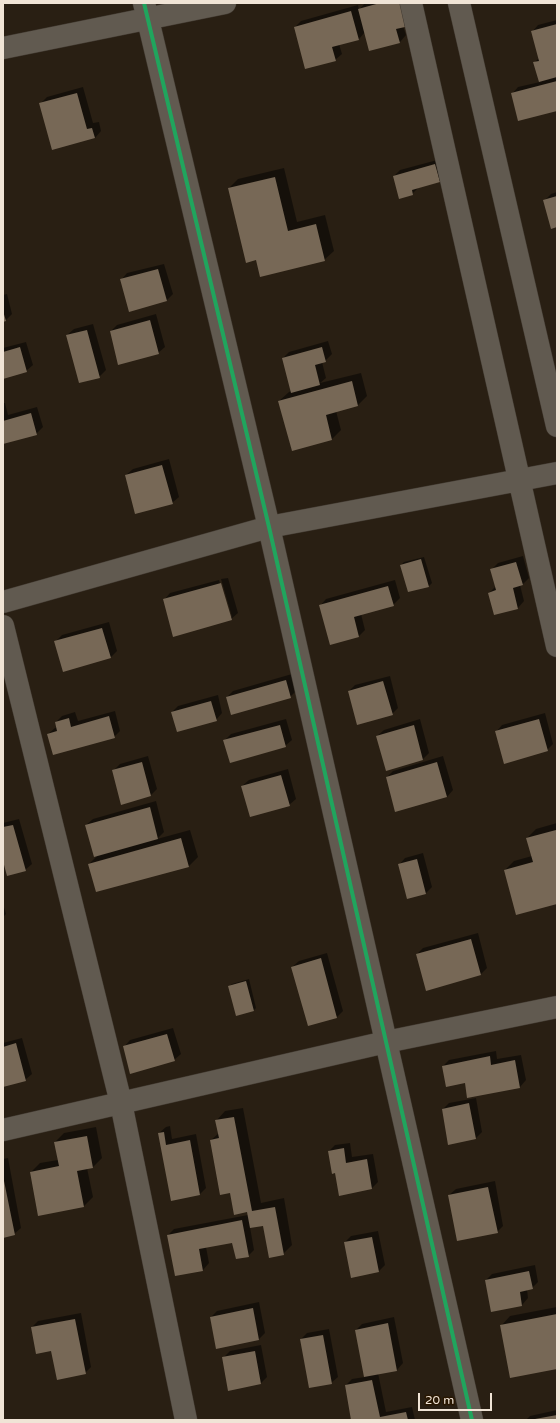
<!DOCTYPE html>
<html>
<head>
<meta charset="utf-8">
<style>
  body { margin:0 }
  #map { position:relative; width:560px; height:1423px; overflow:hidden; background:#291f13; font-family:"Varela Round",sans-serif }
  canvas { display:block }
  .frame { position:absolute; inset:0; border:4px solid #f0e4d6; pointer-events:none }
  .scale { position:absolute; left:418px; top:1393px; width:74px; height:18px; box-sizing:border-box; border:2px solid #f0e4d6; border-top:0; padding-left:5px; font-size:12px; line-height:14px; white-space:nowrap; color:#f0e4d6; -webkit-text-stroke:3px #291701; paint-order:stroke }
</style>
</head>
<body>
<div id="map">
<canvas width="560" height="1423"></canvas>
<div class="frame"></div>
<div class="scale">20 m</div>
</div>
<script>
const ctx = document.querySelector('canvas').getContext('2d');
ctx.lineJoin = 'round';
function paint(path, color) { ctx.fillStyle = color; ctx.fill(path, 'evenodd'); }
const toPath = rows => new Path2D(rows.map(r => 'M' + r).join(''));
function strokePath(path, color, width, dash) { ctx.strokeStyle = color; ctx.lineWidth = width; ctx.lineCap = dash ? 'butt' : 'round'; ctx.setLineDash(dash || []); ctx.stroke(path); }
const shadow = toPath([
  [365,3,408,3,405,26,403,26,406,35,400,42,365,32,359,39,339,44,342,54,335,60,295,27,301,21,358,5,359,10],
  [557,20,557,110,512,94,518,87,540,82,534,63,539,58,532,32,538,25],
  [83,87,93,123,99,122,101,131,95,138,41,103,47,97],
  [441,159,446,175,439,181,418,188,412,194,394,176,400,170],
  [284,168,297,222,325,215,334,251,324,260,257,259,229,188,238,179],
  [557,192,557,226,544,201,551,194],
  [164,264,173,294,166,301,121,280,127,273],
  [7,294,12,314,6,320,3,321,3,295],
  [156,314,165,347,158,353,111,331,117,325],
  [93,324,106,370,99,377,67,335,74,329],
  [328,341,332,354,325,361,322,362,326,378,320,383,361,373,367,396,358,405,336,411,341,430,332,439,292,450,279,401,289,392,291,391,283,358,289,352],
  [26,342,33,365,26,371,3,378,3,348],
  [3,403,5,403,8,415,37,407,43,427,36,434,3,443],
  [169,459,179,497,172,503,126,475,133,469],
  [523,556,529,578,522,585,520,585,524,601,518,608,494,614,489,593,496,586,491,570,498,563],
  [424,557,432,583,429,586,401,565,404,562],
  [228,578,238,613,231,619,164,600,170,593,219,580,230,617,232,617,221,579],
  [395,580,400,598,393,605,361,614,365,630,359,636,320,606,326,599],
  [109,622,117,651,111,657,56,641,62,635],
  [292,674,296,691,290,697,227,697,233,691],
  [390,676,398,708,392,714,349,691,355,685],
  [218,695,222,713,216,720,172,712,178,706],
  [115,711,120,731,114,737,48,734,55,728,57,727,56,722,62,716,75,712,78,721],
  [545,713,553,744,547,750,496,732,502,725],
  [286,719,292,740,285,746,225,740,231,734],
  [420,719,429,753,423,759,387,770,377,736,384,730],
  [148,756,157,789,151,795,113,771,120,764],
  [443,756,453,790,447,797,387,777,393,771],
  [288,769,296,799,289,805,242,786,249,780],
  [156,801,164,832,157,839,190,830,198,857,189,866,89,864,98,855,86,825,93,819],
  [19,819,32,864,25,870,5,863,3,865,3,823],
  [557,823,557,903,505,870,514,861,532,856,527,838,536,829],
  [423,853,432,887,426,893,408,898,399,865,405,858],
  [3,904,6,914,3,917],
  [478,933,487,968,481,974,417,954,423,948],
  [327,953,343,1011,337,1017,292,967,299,961],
  [249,979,256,1008,253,1011,229,987,232,984],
  [173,1028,181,1054,174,1060,124,1047,130,1040],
  [22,1038,32,1074,25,1080,3,1086,3,1043],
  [496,1051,497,1059,521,1055,526,1080,520,1087,465,1082,443,1066,449,1060],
  [476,1098,482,1132,476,1138,443,1109,449,1103],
  [243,1108,261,1203,284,1198,292,1245,283,1254,263,1225,250,1227,254,1250,248,1256,233,1242,206,1247,209,1263,203,1270,175,1275,168,1235,174,1229,248,1215,248,1211,231,1192,211,1140,219,1133,216,1121,225,1111],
  [170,1126,172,1139,196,1134,206,1188,200,1194,172,1200,159,1133,166,1127],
  [96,1127,102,1158,93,1167,87,1168,93,1197,84,1206,31,1172,40,1163,58,1160,55,1142,64,1133],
  [350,1143,352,1157,373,1154,378,1182,372,1188,336,1172,329,1151,335,1145],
  [8,1158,21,1228,14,1234,3,1237,3,1159],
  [495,1181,503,1226,497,1232,449,1195,456,1189],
  [378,1231,385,1265,379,1271,345,1242,351,1236],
  [535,1265,538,1282,532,1288,527,1289,528,1298,522,1305,492,1311,486,1280,492,1274],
  [259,1302,265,1333,258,1340,211,1317,217,1311],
  [557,1307,557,1368,501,1326,510,1316],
  [81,1313,91,1367,85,1373,52,1350,32,1327,38,1321],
  [394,1317,403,1363,397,1370,378,1373,386,1412,412,1407,415,1420,352,1420,346,1385,352,1379,365,1377,356,1330,362,1324],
  [329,1329,338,1377,331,1383,301,1339,307,1333],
  [261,1345,267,1377,261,1383,229,1390,223,1358,230,1351],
  [557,1410,557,1420,526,1420,530,1416]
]);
const building = toPath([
  [380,3,401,3,405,27,396,29,400,43,369,51,358,9],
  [351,11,359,40,332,47,336,61,305,69,294,27],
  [557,24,557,77,539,82,533,62,539,61,531,31],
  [557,81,557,111,518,121,511,93],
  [77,93,87,129,92,128,95,138,52,150,39,103],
  [435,164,440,182,412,190,413,195,399,199,393,176],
  [275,177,288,231,316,224,325,261,260,277,256,260,246,263,228,188],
  [557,196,557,227,551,229,543,200],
  [158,269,167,301,129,312,120,279],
  [3,311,6,321,3,322],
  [150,320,159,354,118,365,110,331],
  [87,330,100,378,79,383,66,335],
  [20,347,27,372,3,379,3,352],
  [322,347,326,362,315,365,320,385,291,393,282,358],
  [352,381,358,406,326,415,332,440,292,451,278,401],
  [31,413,37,435,3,444,3,421],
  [162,465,173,504,135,514,125,475],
  [421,559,429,587,408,592,400,565],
  [516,562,523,585,513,588,518,609,494,615,488,593,496,590,490,569],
  [221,583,232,620,173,637,163,599],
  [388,586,394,606,354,617,359,637,330,645,319,605],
  [102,628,111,658,63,672,54,641],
  [286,680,291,698,231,715,226,697],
  [383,681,393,715,357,725,348,691],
  [211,701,217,721,177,732,171,712],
  [109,716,115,738,53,755,47,734,57,731,55,722,69,718,71,727],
  [539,719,548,751,504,764,495,731],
  [280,725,286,747,230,763,223,740],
  [414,725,423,760,386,771,376,736],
  [142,762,151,796,121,805,112,770],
  [437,762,447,797,395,812,386,777],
  [281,775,290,806,250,817,241,786],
  [150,807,158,839,94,857,85,825],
  [13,825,26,871,7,876,3,861,3,827],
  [556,830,557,834,557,904,516,915,504,870,533,862,526,838],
  [181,838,189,867,96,892,88,864],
  [417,859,426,894,407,899,398,864],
  [471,939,481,975,426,991,416,954],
  [321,958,337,1018,308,1026,291,967],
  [246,981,254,1011,236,1016,228,986],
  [167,1034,175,1061,130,1074,123,1046],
  [16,1043,26,1081,3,1087,3,1047],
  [490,1056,491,1065,515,1060,520,1088,467,1098,465,1083,446,1087,442,1066],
  [469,1103,476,1139,448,1145,442,1109],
  [234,1117,252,1211,275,1207,284,1255,269,1258,263,1226,250,1228,247,1212,234,1215,230,1193,220,1195,210,1140,219,1138,215,1120],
  [164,1132,166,1145,190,1140,200,1195,171,1201,158,1133],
  [87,1136,93,1168,77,1171,84,1207,38,1216,30,1172,59,1166,54,1142],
  [344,1148,346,1163,367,1159,372,1189,339,1196,335,1173,332,1174,328,1151],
  [3,1176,15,1235,3,1238],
  [488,1187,498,1233,457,1241,448,1195],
  [242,1220,249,1257,236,1259,232,1243,199,1249,203,1271,175,1276,167,1235],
  [372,1237,379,1272,351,1278,344,1242],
  [529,1271,533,1289,520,1292,522,1306,491,1312,485,1280],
  [253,1308,259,1340,216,1349,210,1317],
  [557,1314,557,1369,510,1378,500,1325],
  [75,1319,86,1374,57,1380,51,1351,36,1354,31,1327],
  [388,1323,397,1371,364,1377,355,1330],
  [323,1335,332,1384,309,1388,300,1339],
  [255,1351,261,1384,228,1391,222,1357],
  [372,1380,380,1417,406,1412,408,1420,351,1420,345,1385],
  [557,1415,557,1420,535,1420,535,1419]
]);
const street = toPath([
  [144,3,269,527,472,1420],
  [411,3,557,646],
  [459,3,557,426],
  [3,48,225,3],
  [3,602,269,527,557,473],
  [3,626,121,1103,186,1420],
  [3,1130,386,1042,557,1007]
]);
const cycleway = toPath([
  [144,3,269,527,472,1420]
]);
paint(shadow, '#0007');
paint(building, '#776856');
strokePath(street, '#423a31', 23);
strokePath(street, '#615a50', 22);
strokePath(cycleway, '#20a55d', 4);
</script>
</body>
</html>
